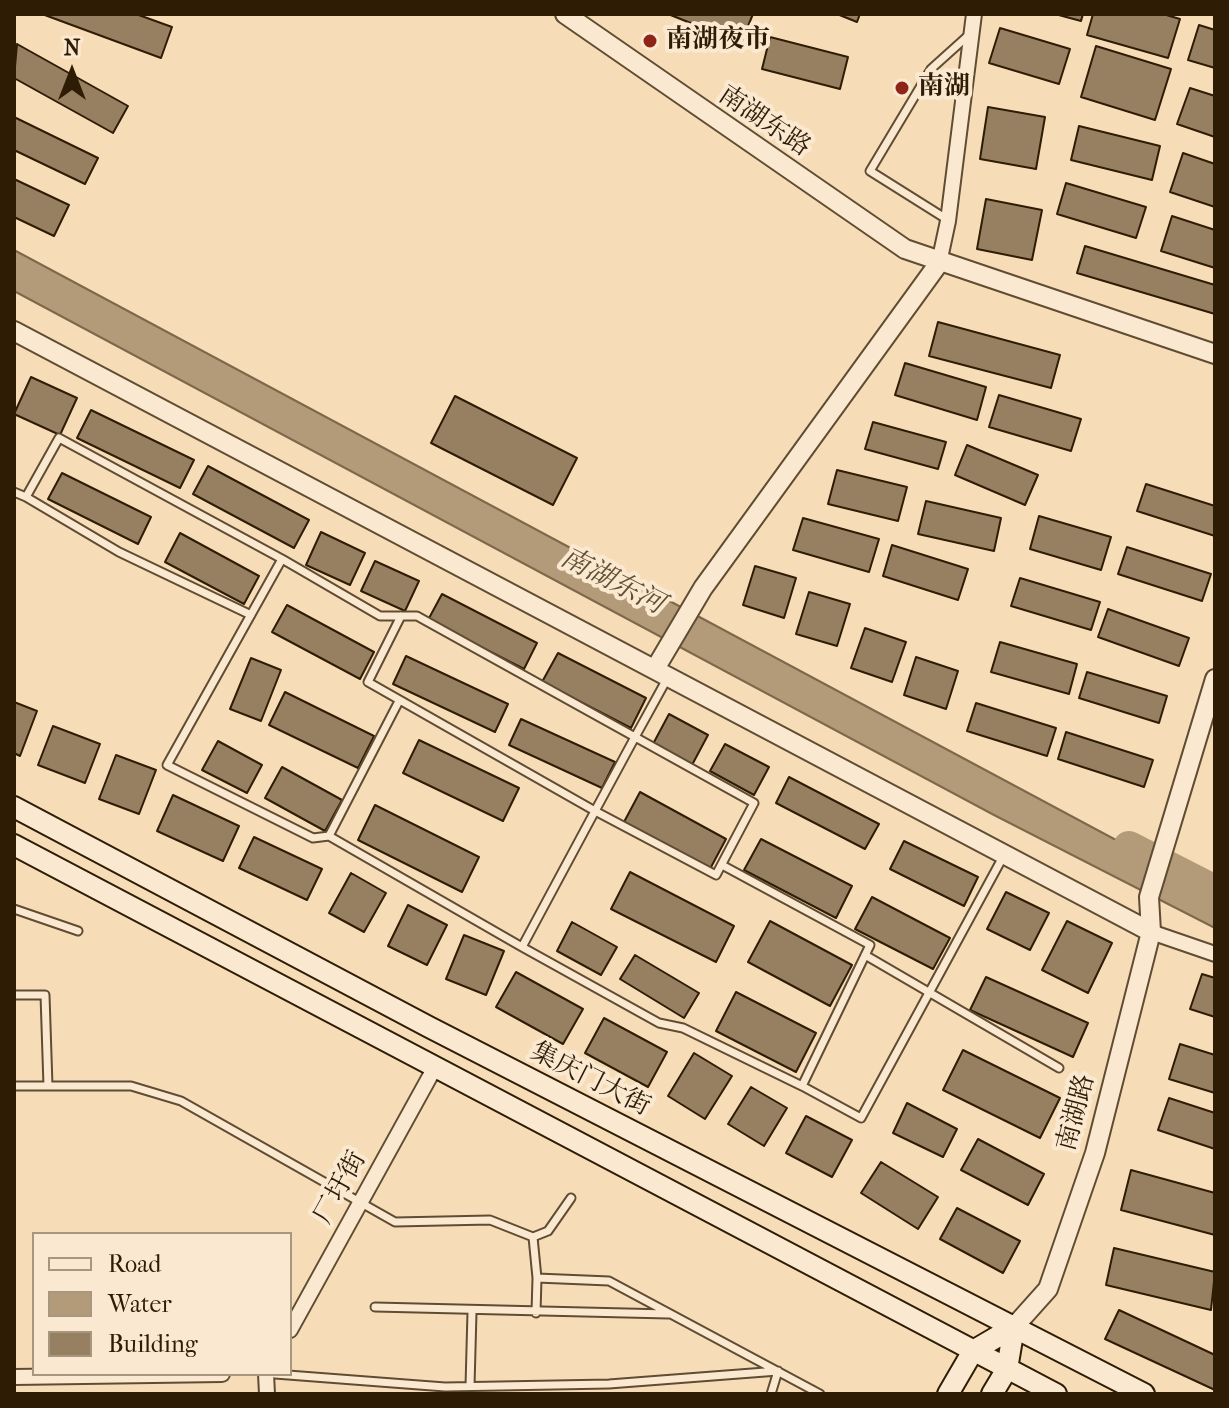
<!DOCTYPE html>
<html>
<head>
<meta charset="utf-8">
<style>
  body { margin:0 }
  #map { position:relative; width:1229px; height:1408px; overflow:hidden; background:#f7ddb7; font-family:"IM FELL French Canon",serif }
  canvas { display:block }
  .frame { position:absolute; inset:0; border:16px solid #2e1c05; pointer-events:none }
  .legend { position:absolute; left:32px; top:1232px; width:260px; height:144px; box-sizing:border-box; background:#fae9d0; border:2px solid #a8977f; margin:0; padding:10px 14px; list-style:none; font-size:24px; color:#2e1c05 }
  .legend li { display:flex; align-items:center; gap:16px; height:40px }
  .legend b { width:40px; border:2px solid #a8977f }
  .north { position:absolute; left:32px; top:32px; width:80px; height:80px; -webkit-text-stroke:6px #fae9d0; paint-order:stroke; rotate:0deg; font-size:22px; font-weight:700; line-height:32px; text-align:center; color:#2e1c05 }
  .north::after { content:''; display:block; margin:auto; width:28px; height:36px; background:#2e1c05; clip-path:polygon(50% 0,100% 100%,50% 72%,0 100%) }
</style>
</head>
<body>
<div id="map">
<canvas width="1229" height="1408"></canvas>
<div class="frame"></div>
<ul class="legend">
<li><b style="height:10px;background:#fae9d0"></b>Road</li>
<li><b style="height:22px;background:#b39b7a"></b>Water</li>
<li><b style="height:22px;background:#978062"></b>Building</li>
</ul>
<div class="north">N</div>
</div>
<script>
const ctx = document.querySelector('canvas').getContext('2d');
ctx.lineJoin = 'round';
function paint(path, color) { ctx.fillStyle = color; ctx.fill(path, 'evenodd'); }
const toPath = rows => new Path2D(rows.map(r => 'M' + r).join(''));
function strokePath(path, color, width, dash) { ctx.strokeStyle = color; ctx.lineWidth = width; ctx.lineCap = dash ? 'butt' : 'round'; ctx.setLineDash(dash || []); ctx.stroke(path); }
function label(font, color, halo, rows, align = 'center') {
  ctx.font = font + ' "IM FELL French Canon","Noto Serif SC",serif'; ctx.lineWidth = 8; ctx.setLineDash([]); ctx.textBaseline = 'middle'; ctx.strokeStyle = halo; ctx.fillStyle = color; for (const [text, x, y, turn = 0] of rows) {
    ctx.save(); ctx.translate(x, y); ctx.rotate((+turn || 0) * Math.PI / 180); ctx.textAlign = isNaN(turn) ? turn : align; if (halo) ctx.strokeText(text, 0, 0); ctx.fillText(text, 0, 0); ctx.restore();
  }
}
const water = toPath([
  [14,250,1215,893,1215,928,994,815,14,291,14,250]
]);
const river = toPath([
  [1129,847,1215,891]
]);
const building = toPath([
  [42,14,136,14,172,27,161,58,42,14],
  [668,14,753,14,741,43,668,14],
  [837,14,860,14,857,22,837,14],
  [1055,14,1083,14,1081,21,1055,14],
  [1093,14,1163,14,1180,19,1168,58,1087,35,1093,14],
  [1199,25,1215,30,1215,68,1188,60,1199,25],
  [1000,28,1070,49,1059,84,989,63,1000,28],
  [770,37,848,57,840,89,762,69,770,37],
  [17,44,128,106,113,133,14,78,17,44],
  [1096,46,1171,69,1155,120,1081,97,1096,46],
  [1190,88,1215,96,1215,137,1177,124,1190,88],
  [988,107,1045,117,1036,169,980,159,988,107],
  [14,117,98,158,85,184,14,150,14,117],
  [1079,126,1160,146,1152,180,1071,160,1079,126],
  [1183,153,1215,164,1215,207,1170,192,1183,153],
  [14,179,69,205,54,236,14,217,14,179],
  [1066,183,1146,207,1136,238,1057,214,1066,183],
  [986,199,1042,210,1032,260,977,249,986,199],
  [1172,216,1215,230,1215,268,1161,251,1172,216],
  [1085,246,1215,285,1215,314,1077,273,1085,246],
  [938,322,1060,355,1051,388,929,356,938,322],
  [905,363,986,387,977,420,895,395,905,363],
  [31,377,77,398,60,435,14,414,31,377],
  [999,395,1081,419,1071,451,989,427,999,395],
  [455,396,577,458,553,505,431,443,455,396],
  [91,410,194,460,180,488,77,438,91,410],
  [873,422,946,442,938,469,865,449,873,422],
  [967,445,1038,475,1025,505,955,475,967,445],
  [208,466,309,520,294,548,193,494,208,466],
  [837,470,907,487,898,521,828,504,837,470],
  [62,473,151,517,138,544,48,499,62,473],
  [1146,484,1215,506,1215,536,1137,511,1146,484],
  [926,501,1001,518,994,551,918,534,926,501],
  [1039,516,1111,537,1101,570,1030,549,1039,516],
  [803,518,879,539,869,572,793,550,803,518],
  [321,532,365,553,350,585,306,565,321,532],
  [180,533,259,576,244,604,165,562,180,533],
  [892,545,968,569,958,600,883,576,892,545],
  [1127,547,1211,574,1202,601,1118,574,1127,547],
  [375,561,419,581,405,611,361,591,375,561],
  [755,566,796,578,784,618,743,605,755,566],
  [1020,578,1100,602,1091,630,1011,606,1020,578],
  [809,592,850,604,837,646,796,634,809,592],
  [442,594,537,643,524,669,428,620,442,594],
  [287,605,374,652,360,679,272,632,287,605],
  [1108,609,1189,638,1179,666,1098,637,1108,609],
  [865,628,906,642,892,682,851,668,865,628],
  [1000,642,1077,664,1069,694,991,672,1000,642],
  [558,653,646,698,631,728,542,682,558,653],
  [406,656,508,704,495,732,393,684,406,656],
  [916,657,958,671,946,709,904,695,916,657],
  [251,658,281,670,261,721,230,709,251,658],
  [1087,672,1167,696,1159,723,1079,698,1087,672],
  [285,692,374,736,358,768,269,725,285,692],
  [14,702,37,711,20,756,14,753,14,702],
  [976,703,1056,728,1047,756,967,731,976,703],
  [669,714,708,735,692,765,653,744,669,714],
  [521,719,615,762,602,788,509,745,521,719],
  [53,726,100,744,85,783,38,765,53,726],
  [1066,732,1153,760,1144,787,1058,759,1066,732],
  [419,740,519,788,503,821,403,773,419,740],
  [218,741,262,765,247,793,202,770,218,741],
  [725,744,769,767,754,795,710,771,725,744],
  [116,755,156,770,139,814,99,799,116,755],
  [282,767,342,800,325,831,265,798,282,767],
  [789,777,879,824,865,849,776,803,789,777],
  [640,792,726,839,710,869,624,822,640,792],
  [173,795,239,826,223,861,157,831,173,795],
  [375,805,479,857,462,892,358,840,375,805],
  [254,837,322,869,307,900,239,868,254,837],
  [761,839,852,886,836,918,744,870,761,839],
  [904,841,978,877,964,906,890,869,904,841],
  [630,872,734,926,716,962,611,909,630,872],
  [351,873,386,893,364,932,329,913,351,873],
  [1006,892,1049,913,1030,950,987,929,1006,892],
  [872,897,950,938,933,969,855,929,872,897],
  [408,905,447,925,427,965,388,946,408,905],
  [770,921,852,965,830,1006,748,962,770,921],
  [1067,921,1112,943,1088,993,1042,970,1067,921],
  [572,922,617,947,601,975,557,951,572,922],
  [464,935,504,951,486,995,446,979,464,935],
  [635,955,699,993,684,1018,620,979,635,955],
  [516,972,583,1009,563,1044,496,1007,516,972],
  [1202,974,1215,978,1215,1017,1190,1009,1202,974],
  [986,977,1088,1023,1073,1057,970,1010,986,977],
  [736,992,816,1033,796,1072,716,1031,736,992],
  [604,1018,667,1052,648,1087,585,1053,604,1018],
  [1180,1044,1215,1055,1215,1093,1169,1079,1180,1044],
  [963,1050,1060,1098,1040,1138,943,1090,963,1050],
  [694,1053,732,1076,705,1119,668,1096,694,1053],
  [751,1087,787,1108,764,1146,728,1124,751,1087],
  [1169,1098,1215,1113,1215,1149,1158,1130,1169,1098],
  [907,1103,957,1129,943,1157,893,1133,907,1103],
  [806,1116,852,1140,832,1177,786,1153,806,1116],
  [978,1139,1044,1174,1028,1205,961,1170,978,1139],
  [881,1162,938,1197,918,1229,861,1193,881,1162],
  [1131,1170,1215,1193,1215,1235,1121,1210,1131,1170],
  [957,1208,1020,1241,1003,1273,940,1239,957,1208],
  [1114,1248,1215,1272,1211,1310,1106,1285,1114,1248],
  [1119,1310,1215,1355,1215,1390,1105,1339,1119,1310]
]);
const service = toPath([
  [948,220,870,171,931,69,971,33],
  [14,492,26,497],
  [251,615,119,552,26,497,59,438,282,559],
  [401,616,368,682,595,811,716,875,754,803,635,737,417,616,380,616,282,559,167,765,313,838,329,836,522,947,595,811,635,737,668,677],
  [329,836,399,701],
  [14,909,78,931],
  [522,947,659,1023,683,1028,802,1086,870,945,722,865],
  [865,955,1059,1068],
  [14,995,45,995,48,1086],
  [14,1086,131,1086,181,1101,395,1222,490,1220,533,1237,537,1278,609,1281,820,1394],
  [802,1086,861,1118,1004,855],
  [533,1237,548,1231,571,1198],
  [375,1307,668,1314],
  [536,1313,537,1278],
  [275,1374,445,1387,609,1384,778,1371,771,1394],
  [470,1386,472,1312]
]);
const minor = toPath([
  [939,263,948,221,974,14],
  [1151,932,1215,954],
  [290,1330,434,1069],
  [266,1374,267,1394],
  [14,1377,222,1374]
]);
const tertiary = toPath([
  [565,14,905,249,1215,354],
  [14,331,1151,932],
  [655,669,703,588,939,263],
  [1014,1327,1048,1289,1095,1153,1151,932,1149,897,1215,679]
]);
const secondary = toPath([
  [14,807,429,1027,1144,1394],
  [14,845,1056,1394],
  [948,1394,973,1351,1014,1327],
  [992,1394,1007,1369,1014,1327]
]);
const markers = [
  [650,41,8,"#8f2418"],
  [902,88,8,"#8f2418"]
];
const poiNames = [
  ["南湖夜市",666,41],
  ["南湖",918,88]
];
const streetNames = [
  ["南湖东路",764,122,34],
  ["集庆门大街",590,1080,27],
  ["南湖路",1077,1113,-75],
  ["厂圩街",341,1188,-61]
];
const waterNames = [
  ["南湖东河",612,582,27]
];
paint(water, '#b39b7a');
strokePath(water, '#7e684b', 2);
strokePath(river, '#b39b7a', 32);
paint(building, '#978062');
strokePath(building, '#2e1c05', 2);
strokePath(service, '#604c32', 11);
strokePath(minor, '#604c32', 18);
strokePath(tertiary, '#604c32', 22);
strokePath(secondary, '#2e1c05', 24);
strokePath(service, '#fae9d0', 7);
strokePath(minor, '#fae9d0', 14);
strokePath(tertiary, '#fae9d0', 18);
strokePath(secondary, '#fae9d0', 20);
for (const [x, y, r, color] of markers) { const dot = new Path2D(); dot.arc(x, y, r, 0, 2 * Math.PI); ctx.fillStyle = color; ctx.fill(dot); strokePath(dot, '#fae9d0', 3); }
label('bold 26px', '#2e1c05', '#fae9d0', poiNames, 'left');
label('26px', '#2e1c05', '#fae9d0', streetNames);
label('italic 28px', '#634f34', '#fae9d0', waterNames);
</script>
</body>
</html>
